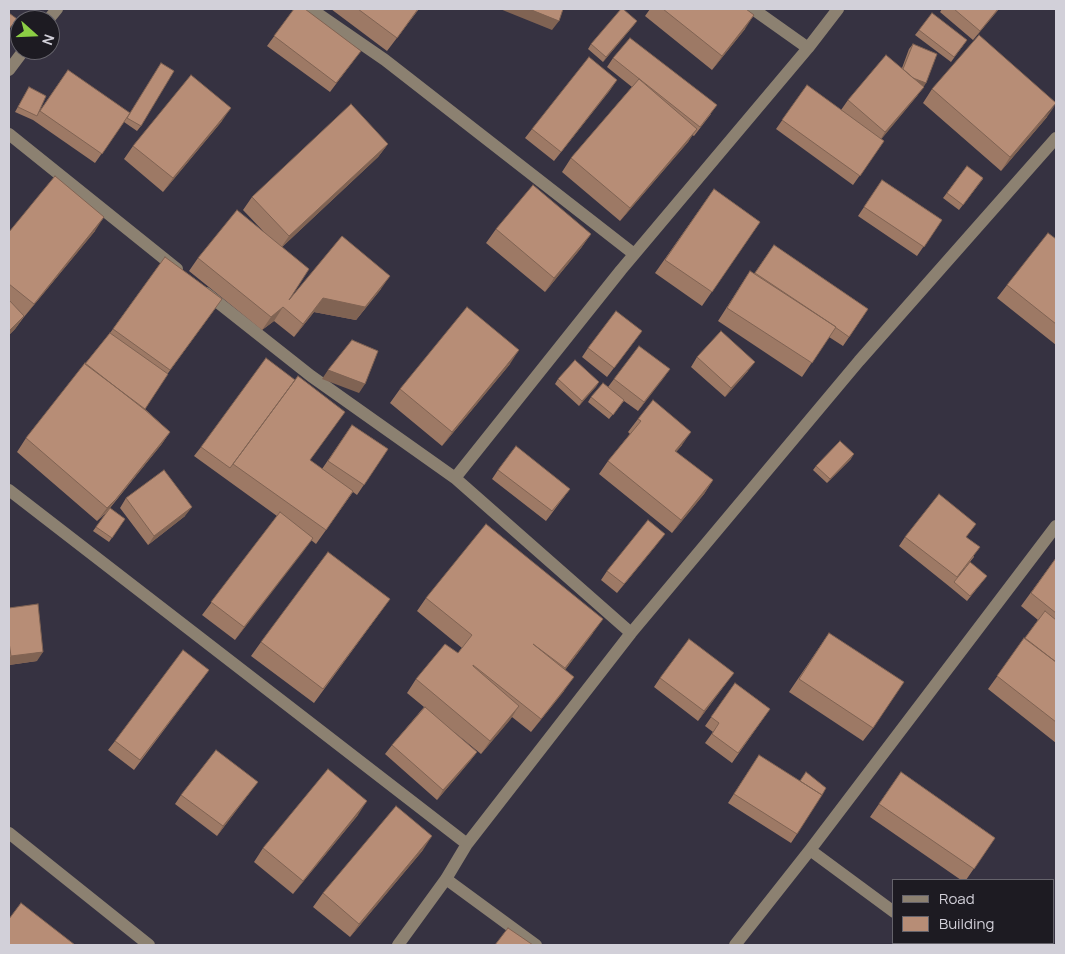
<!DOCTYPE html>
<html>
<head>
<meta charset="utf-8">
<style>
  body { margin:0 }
  #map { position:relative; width:1065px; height:954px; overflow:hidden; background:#363241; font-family:Manrope,sans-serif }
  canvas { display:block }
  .frame { position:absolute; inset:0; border:10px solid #d2d0d9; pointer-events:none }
  .legend { position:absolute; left:892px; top:879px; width:162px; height:65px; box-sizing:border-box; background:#1d1b22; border:1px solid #65636b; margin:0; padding:6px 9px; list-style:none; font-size:15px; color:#d2d0d9 }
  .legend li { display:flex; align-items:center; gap:10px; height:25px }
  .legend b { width:25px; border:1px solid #65636b }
  .north { position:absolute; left:10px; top:10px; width:50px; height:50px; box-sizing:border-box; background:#1d1b22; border:1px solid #65636b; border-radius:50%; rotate:110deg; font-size:14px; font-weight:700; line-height:20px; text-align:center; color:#d2d0d9 }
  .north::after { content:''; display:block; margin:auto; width:18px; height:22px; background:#8cce45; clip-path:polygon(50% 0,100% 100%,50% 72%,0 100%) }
</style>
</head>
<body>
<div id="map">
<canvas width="1065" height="954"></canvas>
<div class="frame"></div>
<ul class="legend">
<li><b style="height:6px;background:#8c8171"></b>Road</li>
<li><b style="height:14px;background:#b78d76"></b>Building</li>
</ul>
<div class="north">N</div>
</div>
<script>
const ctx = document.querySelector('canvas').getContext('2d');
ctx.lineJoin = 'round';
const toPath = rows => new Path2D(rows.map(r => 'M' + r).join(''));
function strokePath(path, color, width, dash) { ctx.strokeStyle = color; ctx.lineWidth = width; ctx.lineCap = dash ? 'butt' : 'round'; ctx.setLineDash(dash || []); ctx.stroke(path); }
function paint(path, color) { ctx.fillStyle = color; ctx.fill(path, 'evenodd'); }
const minor = toPath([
  [311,9,385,60,634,254],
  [753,9,808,48],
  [48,20,57,9],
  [9,70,24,50],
  [9,134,177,269],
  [206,293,311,376,455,478,631,633],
  [455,478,621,270,808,48,838,9],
  [9,490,467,844],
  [9,833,149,945],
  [810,850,894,912],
  [446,879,536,945],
  [935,943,938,945],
  [398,945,446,879,467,844,631,633,859,361,1056,138],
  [735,945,810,850,1056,526]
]);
const wall = toPath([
  [294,9,354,60,330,92,267,46],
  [331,9,419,9,387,51],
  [650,9,746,9,745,29,712,70,645,16],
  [942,9,999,9,973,40,940,12],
  [634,25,603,62,588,49,591,44],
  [919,30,967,40,951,62,915,35],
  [913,44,923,87,917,96,881,139,884,141,853,185,776,129,807,85,846,114,841,110,848,100,902,68,909,49],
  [613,58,711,114,694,136,692,135,688,142,620,221,562,172,571,158,632,87,607,67],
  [68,70,141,126,137,131,124,122,95,163,33,120,15,112,29,87,37,115],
  [611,89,554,161,525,138,532,129],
  [932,89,1047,117,1001,171,923,103],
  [222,121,163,192,124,159,133,146],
  [388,144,378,157,282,247,289,300,381,289,356,320,314,312,294,337,274,321,262,330,189,271,198,258,264,232,243,210,252,197],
  [967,166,983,179,959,210,943,198],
  [882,180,942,220,917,256,858,216],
  [714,189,760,222,702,306,655,273],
  [496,229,591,234,581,248,545,292,486,243],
  [95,231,24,317,15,329,9,335,9,232],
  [1056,239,1056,345,997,298,1007,285],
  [774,245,868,309,843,346,829,337,802,377,718,321,750,271,754,274],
  [165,257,222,299,166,376,145,409,170,432,161,445,110,508,125,519,109,542,93,531,106,513,97,521,17,452,26,438,85,364,110,333],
  [642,331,607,377,582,357,588,348],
  [697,357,748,371,725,397,691,367],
  [510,364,442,446,390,403,400,389],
  [670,369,638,411,624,401,609,419,588,402,591,397,608,387,614,379],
  [558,379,599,382,579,406,555,384],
  [638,419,682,445,676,452,713,480,704,494,672,533,599,474,608,461,630,434,628,432],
  [352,425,388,449,357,495,353,492,316,544,311,540,235,640,202,615,277,516,194,456,201,447,310,461,322,469],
  [851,459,827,483,813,470,816,466],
  [498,470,570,489,546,521,492,479],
  [126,498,185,516,148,545,120,508],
  [905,537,967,537,974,557,959,575,987,576,967,601,950,587,899,546],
  [658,543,617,593,601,580,607,571],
  [1056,558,1056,743,988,689,1038,620,1021,606],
  [426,598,593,633,565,670,564,691,531,732,512,717,481,754,453,731,477,752,470,761,437,800,385,754,392,745,424,707,407,693,416,679,458,653,462,648,417,611],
  [390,599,314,703,251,656,261,642],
  [9,608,37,661,9,665],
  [829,633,873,728,863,741,789,692],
  [209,670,134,770,108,750,115,741],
  [660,678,727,682,698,721,654,687],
  [735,683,770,709,732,763,705,743,713,732,705,726],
  [759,755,797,834,791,843,728,803],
  [901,772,995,838,966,880,961,880,870,817],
  [251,791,217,836,175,804,181,795],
  [358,815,293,894,254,862,263,848],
  [423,850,350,937,313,907,323,893]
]);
const shadedWall = toPath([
  [500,9,529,9,559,21,552,30],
  [998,9,999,9,973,40,980,31],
  [754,15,745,29,712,70,722,56],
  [637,21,634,25,603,62,606,57],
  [901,73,926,83,923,88],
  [617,80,611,89,554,161],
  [924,87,917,96,879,142,885,132],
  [1056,104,1047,117,1001,171,1010,157],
  [231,108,222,121,163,192,173,178],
  [697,129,688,142,620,221,630,208],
  [388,144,378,157,280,249,289,236],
  [104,217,95,231,24,317,34,304],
  [591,234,581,248,545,292,554,278],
  [390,276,381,289,356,320,314,312,294,337,303,324,323,298],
  [283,307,274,321,262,330,271,317],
  [24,316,15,329,9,335,9,331],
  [519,350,510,364,442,446,452,432],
  [755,362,748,371,725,397,731,388],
  [670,369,663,379,638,411,644,402],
  [328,370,365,384,359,393,322,379],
  [599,382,596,387,579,406,582,401],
  [170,432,161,445,106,512,97,521,107,508],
  [691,432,682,445,666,464,675,451],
  [854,454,851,459,827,483,830,479],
  [713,480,704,494,672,533,681,520],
  [192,507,185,516,148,545,154,536],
  [665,534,658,543,617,593,624,584],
  [313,538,303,552,235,640,244,627],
  [603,619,593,633,556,682,565,668],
  [43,652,37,661,9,665,9,658,11,656],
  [734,673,727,682,698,721,704,711],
  [574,677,564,691,531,732,541,719],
  [519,706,510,720,481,754,490,741],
  [477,752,470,761,437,800,443,790],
  [258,782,251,791,217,836,223,826],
  [367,801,358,815,293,894,303,881],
  [432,836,423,850,350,937,359,924]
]);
const building = toPath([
  [294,9,305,9,361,51,336,83,274,36,294,9],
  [358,9,418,9,397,38,358,9],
  [529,9,563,9,559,21,529,9],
  [621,9,623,9,637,21,606,57,591,44,621,9],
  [663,9,746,9,754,15,722,56,663,9],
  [954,9,998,9,980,31,954,9],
  [9,13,17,19,9,29,9,13],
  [932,13,967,40,954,57,919,30,932,13],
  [979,35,1056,103,1010,157,932,89,979,35],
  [630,38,717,105,700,127,613,58,630,38],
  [913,44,937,54,926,83,913,78,903,69,913,44],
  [886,55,924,87,885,132,848,100,886,55],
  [589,57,617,80,561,152,532,129,589,57],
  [161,63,174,71,141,126,127,118,161,63],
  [68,70,130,113,102,154,40,111,68,70],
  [191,75,231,108,173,178,133,146,191,75],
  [639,79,697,129,630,208,571,158,639,79],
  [807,85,884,141,860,176,782,120,807,85],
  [29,87,46,96,37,116,18,107,29,87],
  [351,104,388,144,289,236,252,197,351,104],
  [967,166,983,178,963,205,947,193,967,166],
  [55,176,104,217,34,304,9,284,9,232,55,176],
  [882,180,942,220,924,247,864,207,882,180],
  [533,185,591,234,554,278,496,229,533,185],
  [714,189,760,222,712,292,665,260,714,189],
  [237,210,309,269,289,300,342,236,390,276,365,307,323,298,303,324,283,307,271,317,198,258,237,210],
  [1048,233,1056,239,1056,324,1007,285,1048,233],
  [774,245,868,309,849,337,835,327,836,327,755,273,774,245],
  [165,257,222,299,170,370,113,329,165,257],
  [750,271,836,327,812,363,727,308,750,271],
  [9,300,24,316,9,331,9,300],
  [467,307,519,350,452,432,400,389,467,307],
  [616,311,642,331,614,368,588,348,616,311],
  [721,331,755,362,731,388,697,357,721,331],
  [110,333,168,374,145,409,85,364,110,333],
  [352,340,378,351,365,384,328,370,352,340],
  [639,346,670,369,644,402,614,379,639,346],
  [266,358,295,380,230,468,201,447,266,358],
  [575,360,599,382,582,401,558,379,575,360],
  [85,363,145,410,170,432,116,499,107,508,26,438,85,363],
  [298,376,345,412,310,460,353,491,326,530,233,464,298,376],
  [603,383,624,400,613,415,591,397,603,383],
  [653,400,691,432,675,451,713,480,681,520,608,461,641,421,638,419,653,400],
  [352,425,388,449,364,485,328,461,352,425],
  [840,441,854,454,830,479,816,466,840,441],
  [516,446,570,489,552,511,498,470,516,446],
  [164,470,192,507,154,536,126,498,164,470],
  [939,494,976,524,966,537,980,547,957,577,905,537,939,494],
  [110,508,125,519,112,538,96,527,110,508],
  [280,512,313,538,244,627,211,602,280,512],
  [648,520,665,534,624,584,607,571,648,520],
  [486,524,603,619,565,668,533,644,574,677,541,719,473,665,473,666,519,706,490,741,416,679,445,644,458,653,472,635,426,598,486,524],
  [328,552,390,599,323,689,261,642,328,552],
  [1056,558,1056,613,1031,593,1056,558],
  [970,562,987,576,970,596,954,582,970,562],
  [38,604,43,652,11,656,9,642,9,608,38,604],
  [1045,611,1056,620,1056,662,1025,638,1045,611],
  [829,633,904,682,873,728,799,679,829,633],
  [1024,638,1056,662,1056,722,997,676,1024,638],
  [689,639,734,673,704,711,660,678,689,639],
  [183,650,209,670,140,760,115,741,183,650],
  [735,683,770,709,738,753,712,734,719,723,711,717,735,683],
  [425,707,477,752,443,790,392,745,425,707],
  [216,750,258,782,223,826,181,795,216,750],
  [759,755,822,795,797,834,734,794,759,755],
  [328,769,367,801,303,881,263,848,328,769],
  [806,772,826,788,822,795,800,781,806,772],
  [901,772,995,838,974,869,879,804,901,772],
  [396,806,432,836,359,924,323,893,396,806],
  [21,903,75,945,9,945,9,919,21,903],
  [508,928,533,945,495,945,508,928]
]);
strokePath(minor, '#8c8171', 12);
paint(wall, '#9d7965');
paint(shadedWall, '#806353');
paint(building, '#b78d76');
strokePath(building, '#806353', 1);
</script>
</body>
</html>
